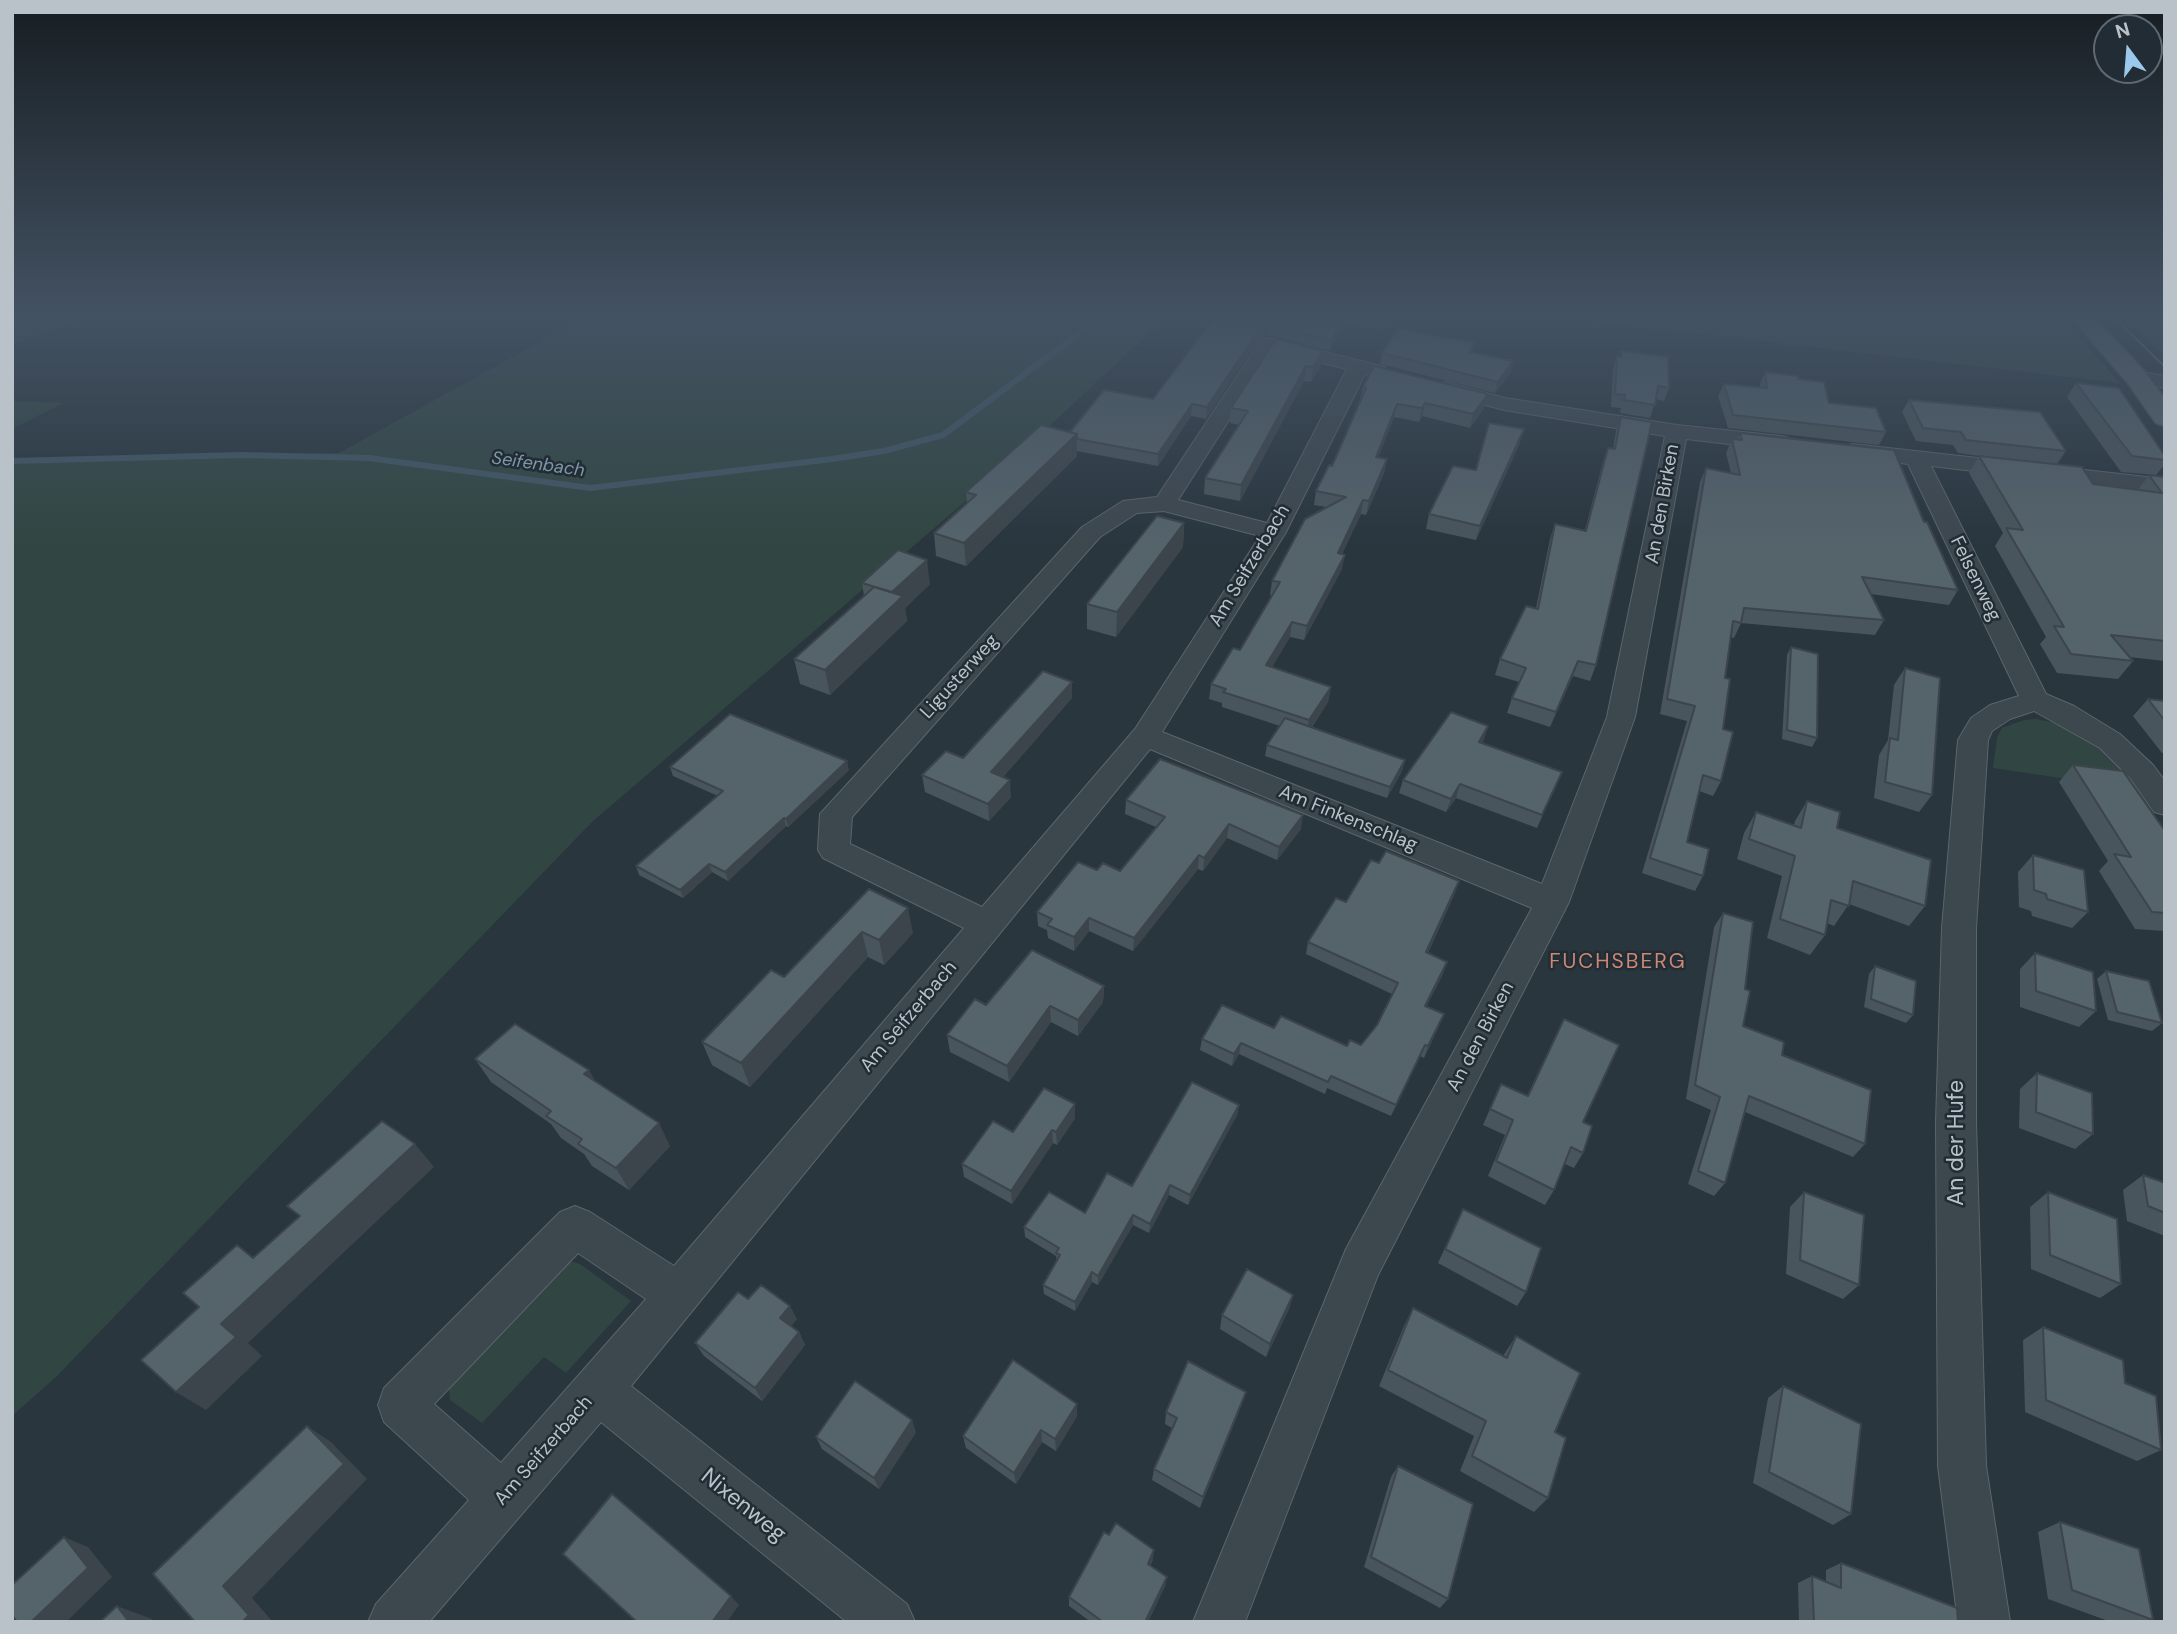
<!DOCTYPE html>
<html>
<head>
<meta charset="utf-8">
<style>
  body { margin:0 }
  #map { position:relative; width:2177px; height:1634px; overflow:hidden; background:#29363e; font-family:"DM Sans",sans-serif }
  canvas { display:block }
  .frame { position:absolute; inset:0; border:14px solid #b9c2c9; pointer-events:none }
  .north { position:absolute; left:2093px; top:14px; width:70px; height:70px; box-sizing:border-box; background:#222c34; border:2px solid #5e6870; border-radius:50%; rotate:344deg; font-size:19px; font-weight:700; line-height:28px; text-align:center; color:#b9c2c9 }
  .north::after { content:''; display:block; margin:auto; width:24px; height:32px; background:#9bc9ec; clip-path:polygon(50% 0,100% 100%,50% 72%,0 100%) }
</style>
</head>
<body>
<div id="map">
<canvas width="2177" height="1634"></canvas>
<div class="frame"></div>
<div class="north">N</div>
</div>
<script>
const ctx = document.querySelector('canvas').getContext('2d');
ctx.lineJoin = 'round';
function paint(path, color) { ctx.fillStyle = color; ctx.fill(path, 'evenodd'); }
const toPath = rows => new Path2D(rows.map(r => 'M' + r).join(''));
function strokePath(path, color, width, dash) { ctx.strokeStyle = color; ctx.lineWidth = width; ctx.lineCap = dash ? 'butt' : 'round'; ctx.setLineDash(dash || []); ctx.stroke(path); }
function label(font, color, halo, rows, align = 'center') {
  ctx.font = font + ' "DM Sans",sans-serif'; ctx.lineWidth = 5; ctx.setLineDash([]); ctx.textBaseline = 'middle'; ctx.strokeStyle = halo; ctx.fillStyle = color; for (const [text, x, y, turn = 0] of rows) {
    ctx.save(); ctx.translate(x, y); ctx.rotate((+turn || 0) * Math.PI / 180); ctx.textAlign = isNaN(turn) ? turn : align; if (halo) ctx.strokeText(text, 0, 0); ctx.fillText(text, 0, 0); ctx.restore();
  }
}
const green = toPath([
  [12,317,88,317,12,345],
  [585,317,1166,317,1010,463,592,822,56,1377,12,1416,12,460,339,453],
  [1309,317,1391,317,1382,330],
  [1556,317,2061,317,2120,383],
  [2122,317,2165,317,2165,357],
  [12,401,63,403,12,429],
  [2036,719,2056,723,2106,749,2141,790,1993,768,1997,737,2002,728,2024,720],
  [569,1261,580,1264,631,1301,566,1373,544,1357,482,1423,450,1400,449,1387]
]);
const stream = toPath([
  [12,461,241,455,369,458,590,488,832,459,884,451,943,435,1101,317]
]);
const minor = toPath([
  [1268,338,1385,367,1388,371,1385,375,1378,377,1365,374,1286,532,1162,732,1542,884,1607,717,1665,436,1504,410,1438,392,1435,388,1438,384,1445,382,1505,398,1677,425,1781,436,1789,438,1792,443,1789,448,1781,450,1686,439,1635,717,1569,902,1378,1275,1245,1622,1193,1622,1346,1249,1532,908,1150,749,631,1386,907,1604,915,1622,847,1622,601,1422,429,1622,368,1622,376,1604,469,1500,384,1422,378,1405,384,1388,560,1212,575,1206,590,1212,674,1266,964,928,823,858,818,850,820,814,1082,527,1123,501,1157,497,1261,340,1268,338],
  [1273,351,1347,369,1267,523,1178,500,1273,351],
  [1164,511,1260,536,1135,729,982,907,850,844,852,817,1100,537,1137,513,1164,511],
  [578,1253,646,1299,501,1463,434,1404,578,1253],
  [2136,371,2165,376,2165,388,2129,381,2126,377,2129,373,2136,371],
  [1853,444,2165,479,2165,493,1931,466,2046,694,2074,706,2120,734,2153,765,2165,781,2165,815,2154,812,2131,779,2100,748,2034,711,2010,719,1992,731,1988,740,1976,928,1976,1122,1986,1466,2010,1622,1958,1622,1938,1466,1936,1122,1942,928,1958,740,1971,718,1990,705,2019,696,1908,464,1845,456,1842,451,1845,446,1853,444]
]);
const major = toPath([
  [2071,317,2094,317,2145,372,2165,399,2165,426,2156,423,2127,382,2071,317]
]);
const tram = toPath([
  [2114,317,2165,367]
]);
const wall = toPath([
  [1215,317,1342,319,1341,330,1329,351,1269,335,1259,339,1206,419,1191,416,1158,466,1077,451,1077,456,966,566,936,556,934,533,967,504,966,492,1070,432,1153,399],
  [1474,343,1472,352,1513,361,1511,372,1495,393,1380,364,1382,353],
  [1323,351,1321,366,1311,382,1304,381,1240,501,1204,494,1205,478,1239,425,1230,423,1231,408],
  [1622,351,1669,388,1664,401,1656,399,1650,418,1620,413,1621,408,1611,407,1613,369,1617,356,1621,356],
  [1765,372,1798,379,1829,403,1886,432,1879,445,1728,428,1718,396,1724,384,1760,387,1760,384],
  [2076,383,2165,456,2165,464,2156,475,2121,472,2067,397],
  [1363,387,1488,394,1484,408,1470,428,1422,416,1419,422,1394,417,1378,458,1387,459,1384,473,1366,515,1361,514,1342,554,1342,569,1304,640,1290,637,1272,667,1331,687,1328,702,1312,727,1405,760,1402,771,1387,798,1265,756,1267,745,1280,726,1222,707,1222,703,1209,699,1211,684,1240,650,1272,596,1270,595,1272,581,1326,507,1314,505,1316,491,1332,466,1360,400],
  [1909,400,2066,451,2057,464,2093,484,2138,490,2149,475,2165,477,2165,661,2129,657,2133,661,2118,679,2057,673,2040,644,2046,637,1995,546,2003,533,1969,473,1979,456,1958,453,1953,445,1916,441,1902,412],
  [1621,417,1596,665,1590,681,1573,676,1550,727,1507,713,1512,698,1519,682,1495,675,1500,659,1536,608,1550,539,1555,524,1585,530,1603,462,1608,448,1613,449,1616,431],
  [1740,433,1924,522,1958,590,1949,605,1871,594,1884,620,1875,635,1741,623,1734,638,1731,637,1725,678,1721,781,1713,796,1699,791,1687,842,1703,876,1695,891,1642,873,1687,721,1660,714,1700,482,1706,468,1731,473,1726,453,1732,439,1737,439],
  [1520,443,1476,540,1426,529,1429,514,1476,470],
  [1184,523,1183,547,1116,637,1087,629,1087,604],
  [862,583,930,584,905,608,907,621,830,695,800,684,794,659,864,596],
  [1791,647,1817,738,1812,747,1782,739,1787,655],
  [1905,668,1932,795,1919,812,1874,798,1879,755,1888,740,1894,685],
  [1072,698,1003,777,1011,797,989,821,925,792,922,775,963,758],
  [2148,699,2165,701,2165,753,2162,753,2133,716],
  [1488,726,1482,743,1556,785,1537,828,1456,798,1446,812,1399,793,1403,780],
  [2073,765,2165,831,2165,931,2135,929,2099,871,2108,861,2059,782],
  [670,767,849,770,788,827,786,826,728,881,712,872,683,898,639,875,636,866,718,796,673,776],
  [1126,800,1301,829,1277,860,1227,838,1203,871,1198,869,1133,951,1089,931,1074,951,1048,938,1047,930,1038,926,1037,912,1097,870,1120,871,1156,827,1125,814],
  [1807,801,1925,906,1909,926,1849,904,1834,926,1827,923,1825,935,1810,955,1767,938,1782,876,1737,859,1744,833,1756,812,1794,825,1795,821],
  [2033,855,2088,912,2072,928,2032,916,2031,911,2019,907,2018,872],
  [869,889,913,933,884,965,868,957,750,1087,712,1065,702,1042,784,977],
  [1455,893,1428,953,1443,974,1426,1007,1439,1026,1424,1058,1420,1056,1391,1116,1327,1088,1325,1094,1239,1054,1232,1066,1200,1050,1202,1039,1274,1028,1347,1046,1361,1045,1377,1025,1392,994,1306,954,1308,942,1346,902],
  [1723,913,1745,989,1743,1026,1865,1144,1853,1157,1745,1112,1725,1183,1714,1196,1688,1184,1711,1110,1686,1099,1714,927],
  [2035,953,2096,1011,2079,1027,2020,1007,2020,969],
  [1875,966,1913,1015,1906,1023,1864,1007,1869,974],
  [2106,971,2162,1023,2152,1031,2108,1020,2097,979],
  [1104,986,1103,1002,1078,1036,1051,1022,1009,1082,950,1052,947,1035,986,1005],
  [1564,1019,1583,1122,1583,1153,1574,1168,1565,1164,1554,1190,1545,1205,1488,1176,1505,1135,1483,1125,1501,1084,1527,1096],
  [475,1059,595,1082,670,1146,629,1190,592,1166,584,1154,561,1138,551,1124,491,1082],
  [2037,1073,2093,1134,2075,1149,2019,1128,2020,1089],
  [1239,1105,1237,1115,1188,1205,1169,1195,1149,1233,1133,1225,1098,1285,1092,1282,1075,1311,1044,1294,1043,1285,1057,1261,1056,1256,1025,1237,1024,1227,1085,1213,1132,1186],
  [1075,1118,1057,1145,1053,1143,1012,1204,964,1177,962,1164,1013,1132],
  [2143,1175,2165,1183,2165,1236,2127,1221,2123,1190],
  [1804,1192,1859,1285,1843,1299,1786,1274,1790,1207],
  [2048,1192,2121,1284,2100,1298,2031,1269,2030,1207],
  [1463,1209,1526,1292,1517,1306,1438,1263],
  [1293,1295,1289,1309,1266,1357,1220,1329,1222,1315],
  [1413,1308,1503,1356,1516,1336,1555,1432,1548,1498,1534,1512,1460,1471,1474,1436,1379,1386,1404,1326],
  [797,1319,791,1326,799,1332,805,1345,762,1401,704,1356,695,1343],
  [2043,1327,2125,1383,2161,1450,2137,1461,2025,1412,2023,1340],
  [1783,1386,1851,1514,1833,1525,1753,1483,1768,1398],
  [1077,1404,1077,1416,1056,1451,1042,1442,1016,1484,966,1448,963,1436],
  [1242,1404,1200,1508,1152,1480,1154,1469,1172,1428,1165,1424,1166,1412],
  [916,1432,879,1489,822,1449,816,1437],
  [1398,1466,1448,1599,1440,1608,1364,1567,1391,1477],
  [2060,1522,2153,1620,2147,1622,2111,1622,2048,1599,2038,1532],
  [1153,1560,1150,1566,1167,1577,1165,1586,1148,1622,1091,1622,1069,1606,1069,1597],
  [1841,1563,1958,1622,1799,1622,1798,1583,1812,1576,1826,1581,1826,1570]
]);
const shadedWall = toPath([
  [1342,319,1341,330,1329,351,1331,340],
  [1270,325,1269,335,1259,339,1206,419,1207,407,1260,328],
  [1323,351,1321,366,1311,382,1313,367],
  [1513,361,1511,372,1495,393,1498,382],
  [1306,366,1304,381,1240,501,1241,485],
  [1488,394,1484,408,1470,428,1473,414],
  [1425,403,1422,416,1419,422,1422,408],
  [1192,404,1191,416,1158,466,1158,454],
  [1397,404,1394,417,1373,471,1376,457],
  [1524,429,1520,443,1476,540,1480,526],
  [1077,434,1077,456,966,566,964,543],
  [1387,459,1384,473,1366,515,1369,501],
  [1363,500,1361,514,1335,568,1338,553],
  [1184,523,1183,547,1116,637,1117,612],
  [1345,555,1342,569,1304,640,1307,626],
  [927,560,930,584,905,608,907,621,830,695,825,670,892,592],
  [1292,622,1290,637,1264,680,1266,665],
  [1578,661,1573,676,1550,727,1556,712],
  [1072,682,1072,698,993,789,991,772],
  [1331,687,1328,702,1306,735,1309,720],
  [1488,726,1484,740,1474,755,1479,742],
  [1405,760,1402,771,1387,798,1390,787],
  [847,761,849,770,788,827,786,819],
  [1010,780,1011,797,989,821,988,804],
  [1460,784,1456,798,1446,812,1451,799],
  [1303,815,1301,829,1277,860,1279,847],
  [784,818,786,826,728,881,725,872],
  [1229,824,1227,838,1203,871,1204,858],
  [1199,855,1198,869,1133,951,1134,938],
  [709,864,712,872,683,898,680,890],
  [1459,881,1455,893,1422,965,1426,952],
  [908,908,913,933,884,965,879,940],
  [1089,918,1089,931,1074,951,1074,937],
  [862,932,868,957,750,1087,741,1063],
  [1447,962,1443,974,1420,1018,1425,1006],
  [1104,986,1103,1002,1078,1036,1078,1020],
  [1050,1006,1051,1022,1009,1082,1007,1066],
  [1444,1014,1439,1026,1424,1058,1428,1046],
  [1241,1043,1239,1054,1232,1066,1234,1054],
  [589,1070,602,1093,584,1074],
  [1075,1104,1075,1118,1057,1145,1056,1132],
  [1239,1105,1237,1115,1188,1205,1190,1195],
  [659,1123,670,1146,629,1190,616,1168],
  [1052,1130,1053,1143,1012,1204,1011,1191],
  [415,1144,434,1167,248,1343,262,1356,206,1410,176,1392,221,1324],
  [1170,1185,1169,1195,1149,1233,1150,1224],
  [1133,1215,1133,1225,1098,1285,1098,1276],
  [1092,1272,1092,1282,1075,1311,1075,1302],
  [1293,1295,1289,1309,1266,1357,1270,1344],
  [790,1306,797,1319,787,1331,780,1318],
  [799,1332,805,1345,762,1401,755,1388],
  [1246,1392,1242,1404,1200,1508,1203,1497],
  [1077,1404,1077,1416,1056,1451,1055,1439],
  [912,1420,916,1432,879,1489,874,1478],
  [307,1426,331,1442,367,1479,252,1598,273,1622,242,1622,223,1586],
  [1041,1430,1042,1442,1016,1484,1014,1473],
  [64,1537,88,1547,112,1577,66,1622,31,1622],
  [1154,1550,1153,1560,1146,1573,1148,1564],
  [1167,1577,1165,1586,1148,1622,1145,1622],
  [731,1596,739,1605,727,1622,712,1622],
  [117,1606,152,1619,154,1622,129,1622]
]);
const building = toPath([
  [1215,317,1329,317,1342,319,1331,340,1270,325,1260,328,1207,407,1192,404,1158,454,1077,439,1077,434,1070,432,1104,390,1153,399,1215,317],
  [1398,328,1474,343,1469,352,1513,361,1498,382,1382,353,1398,328],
  [1276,339,1323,351,1313,367,1306,366,1241,485,1205,478,1248,411,1231,408,1276,339],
  [1622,351,1668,357,1669,388,1658,386,1655,405,1624,400,1625,395,1615,394,1617,356,1622,357,1622,351],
  [1374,366,1488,394,1473,414,1425,403,1422,408,1397,404,1376,457,1387,459,1369,501,1363,500,1338,553,1345,555,1307,626,1292,622,1266,665,1331,687,1309,720,1223,692,1226,689,1211,684,1233,648,1240,650,1280,582,1272,581,1305,519,1346,497,1316,491,1329,465,1332,466,1366,388,1363,387,1374,366],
  [1765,372,1798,376,1798,379,1824,382,1829,403,1876,408,1886,432,1733,415,1724,384,1767,388,1765,372],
  [2076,383,2119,388,2165,456,2165,460,2132,456,2076,383],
  [1909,400,2040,412,2066,451,1966,440,1961,432,1923,428,1909,400],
  [1621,417,1652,422,1596,665,1578,661,1556,712,1512,698,1526,668,1500,659,1526,606,1538,609,1555,524,1586,531,1608,448,1615,449,1621,417],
  [1489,423,1524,429,1480,526,1429,514,1453,466,1476,470,1489,423],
  [1041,425,1077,434,964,543,934,533,976,495,966,492,1041,425],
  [1740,433,1894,450,1924,522,1927,522,1958,590,1862,577,1884,620,1744,608,1741,623,1733,621,1725,678,1730,679,1723,729,1733,732,1721,781,1703,775,1687,842,1709,849,1703,876,1650,858,1695,706,1667,699,1706,468,1740,475,1732,439,1742,440,1740,433],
  [1979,456,2082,467,2093,484,2162,493,2149,475,2165,477,2165,641,2111,635,2133,661,2071,654,2054,626,2064,627,2006,528,2023,530,1979,456],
  [1157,516,1184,523,1117,612,1087,604,1157,516],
  [898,550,927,560,892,592,862,583,898,550],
  [874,587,903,596,825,670,794,659,874,587],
  [1791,647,1818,654,1817,738,1787,730,1791,647],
  [1905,668,1940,678,1932,795,1885,782,1890,738,1898,740,1905,668],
  [1043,671,1072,682,991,772,1010,780,988,804,922,775,946,751,963,758,1043,671],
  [2148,699,2165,701,2165,721,2148,699],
  [1451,712,1488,726,1479,742,1562,772,1542,815,1460,784,1451,799,1403,780,1451,712],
  [730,714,847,761,786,819,784,818,725,872,709,864,680,890,636,866,723,791,670,767,730,714],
  [1285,718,1405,760,1390,787,1267,745,1285,718],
  [1160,759,1303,815,1279,847,1229,824,1204,858,1199,855,1134,938,1089,918,1074,937,1047,925,1052,919,1037,912,1078,862,1097,870,1103,863,1120,871,1165,817,1126,800,1160,759],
  [2073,765,2123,771,2165,831,2165,913,2152,912,2114,854,2131,857,2073,765],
  [1807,801,1840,812,1837,828,1931,860,1925,906,1853,881,1849,906,1831,900,1825,935,1780,919,1795,856,1749,839,1756,812,1801,828,1807,801],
  [1386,851,1459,881,1426,952,1447,962,1425,1006,1444,1014,1428,1046,1425,1045,1396,1105,1331,1076,1328,1082,1241,1043,1234,1054,1202,1039,1222,1005,1274,1028,1281,1016,1347,1046,1350,1040,1361,1045,1377,1025,1398,983,1308,942,1336,898,1346,902,1371,860,1379,863,1386,851],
  [2033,855,2084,870,2088,912,2047,899,2046,894,2034,890,2033,855],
  [869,889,908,908,879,940,862,932,741,1063,702,1042,771,970,784,977,869,889],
  [1723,913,1753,922,1745,989,1750,991,1743,1026,1784,1042,1782,1055,1871,1090,1865,1144,1749,1096,1725,1183,1698,1171,1720,1097,1695,1085,1723,913],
  [1032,950,1104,986,1078,1020,1050,1006,1007,1066,947,1035,975,999,986,1005,1032,950],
  [2035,953,2093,972,2096,1011,2036,991,2035,953],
  [1875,966,1916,981,1913,1015,1871,999,1875,966],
  [2106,971,2149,981,2162,1023,2117,1012,2106,971],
  [1564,1019,1619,1045,1583,1122,1592,1126,1583,1153,1571,1147,1554,1190,1496,1161,1513,1120,1490,1109,1501,1084,1528,1096,1564,1019],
  [515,1024,589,1070,584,1074,659,1123,616,1168,578,1144,582,1139,546,1116,551,1111,475,1059,515,1024],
  [2037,1073,2092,1093,2093,1134,2036,1112,2037,1073],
  [1192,1082,1239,1105,1190,1195,1170,1185,1150,1224,1133,1215,1098,1276,1092,1272,1075,1302,1043,1285,1060,1255,1056,1253,1059,1248,1024,1227,1049,1192,1085,1213,1107,1173,1132,1186,1192,1082],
  [1044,1088,1075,1104,1056,1132,1052,1130,1011,1191,962,1164,993,1121,1013,1132,1044,1088],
  [382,1121,415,1144,221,1324,236,1337,176,1392,141,1360,199,1307,183,1293,237,1245,253,1258,300,1216,287,1206,382,1121],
  [2143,1175,2165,1183,2165,1213,2148,1206,2143,1175],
  [1804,1192,1864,1215,1859,1285,1800,1260,1804,1192],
  [2048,1192,2117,1219,2121,1284,2050,1255,2048,1192],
  [1463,1209,1541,1248,1526,1292,1445,1249,1463,1209],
  [1247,1269,1293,1295,1270,1344,1222,1315,1247,1269],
  [761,1285,790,1306,780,1318,799,1332,755,1388,695,1343,738,1292,748,1299,761,1285],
  [1413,1308,1507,1358,1516,1336,1580,1373,1555,1432,1566,1438,1548,1498,1472,1456,1486,1421,1388,1370,1413,1308],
  [2043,1327,2123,1360,2125,1383,2156,1396,2161,1450,2046,1400,2043,1327],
  [1013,1360,1077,1404,1055,1439,1041,1430,1014,1473,963,1436,1013,1360],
  [1188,1361,1246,1392,1203,1497,1154,1469,1177,1418,1166,1412,1188,1361],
  [855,1381,912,1420,874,1478,816,1437,855,1381],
  [1783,1386,1861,1424,1851,1514,1769,1472,1783,1386],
  [307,1426,344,1464,223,1586,249,1615,242,1622,195,1622,153,1574,307,1426],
  [1398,1466,1473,1504,1448,1599,1371,1557,1398,1466],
  [612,1494,731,1596,712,1622,637,1622,563,1554,612,1494],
  [2060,1522,2139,1549,2153,1620,2072,1590,2060,1522],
  [1116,1523,1154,1550,1148,1564,1167,1577,1145,1622,1103,1622,1069,1597,1104,1532,1109,1535,1116,1523],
  [64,1537,88,1568,31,1622,17,1622,12,1615,12,1585,64,1537],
  [1841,1563,1957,1608,1958,1622,1814,1622,1812,1576,1841,1588,1841,1563],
  [117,1606,129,1622,100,1622,117,1606]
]);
const farWaternames = [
  ["Seifenbach",538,465,8]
];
const streetNames = [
  ["An den Birken",1663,504,-80],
  ["Am Seifzerbach",1250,566,-59],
  ["Felsenweg",1975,579,64],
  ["Ligusterweg",960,677,-48],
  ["Am Finkenschlag",1348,819,22],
  ["Am Seifzerbach",909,1017,-50],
  ["An den Birken",1481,1037,-62],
  ["Am Seifzerbach",544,1451,-49]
];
const neighbourhoodNames = [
  ["FUCHSBERG",1618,962]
];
const nearStreetnames = [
  ["An der Hufe",1957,1143,-90],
  ["Nixenweg",743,1506,39]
];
paint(green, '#314642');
strokePath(stream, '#415765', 6);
strokePath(minor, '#5b656c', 2);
strokePath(major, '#49535a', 3);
paint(minor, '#3d474e');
paint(major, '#5b676e');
strokePath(tram, '#636f78', 2);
paint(wall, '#49555c');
paint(shadedWall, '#3c454b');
paint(building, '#55636b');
strokePath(building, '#3c454b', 2);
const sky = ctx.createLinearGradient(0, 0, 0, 546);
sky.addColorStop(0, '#171e22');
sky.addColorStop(0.58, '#435263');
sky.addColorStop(1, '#43526300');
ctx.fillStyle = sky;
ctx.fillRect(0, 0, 2177, 546);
label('italic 18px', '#7e97a8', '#222c34', farWaternames);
label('19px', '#b9c2c9', '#222c34', streetNames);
ctx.letterSpacing = '2px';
label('21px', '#c98974', '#222c34', neighbourhoodNames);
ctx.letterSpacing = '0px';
label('23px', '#b9c2c9', '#222c34', nearStreetnames);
</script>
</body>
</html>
